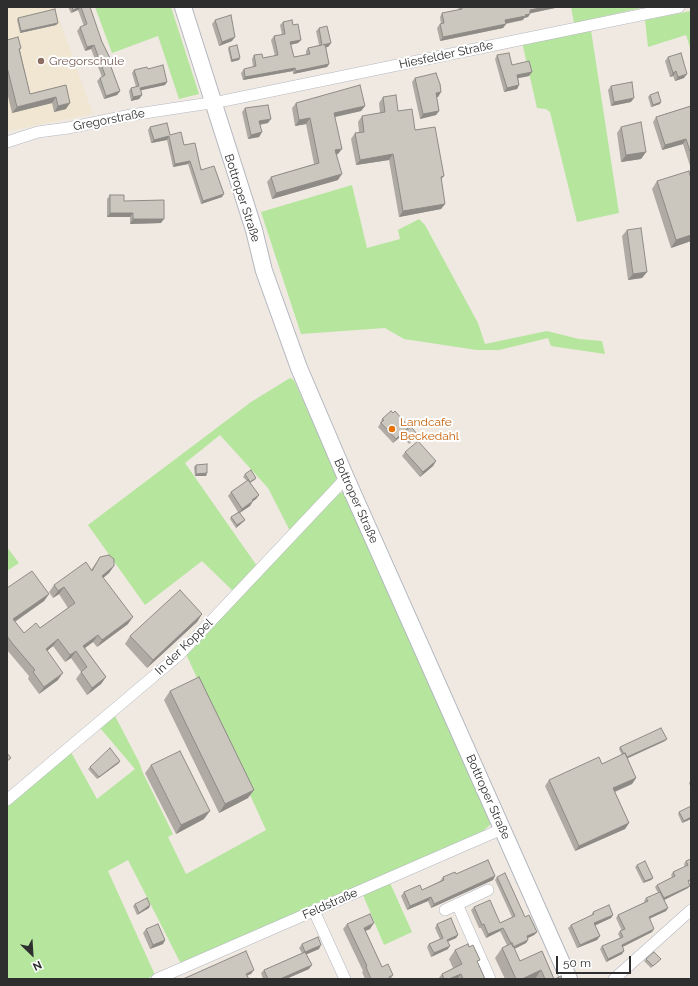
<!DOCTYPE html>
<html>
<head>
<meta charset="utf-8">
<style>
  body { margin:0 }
  #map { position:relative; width:698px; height:986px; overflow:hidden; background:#efe9e1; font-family:Raleway,sans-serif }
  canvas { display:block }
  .frame { position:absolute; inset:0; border:8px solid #2e2e2e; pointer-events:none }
  .north { position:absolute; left:12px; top:934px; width:40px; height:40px; -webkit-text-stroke:3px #fff; paint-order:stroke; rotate:155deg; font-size:11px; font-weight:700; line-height:16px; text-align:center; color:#2e2e2e }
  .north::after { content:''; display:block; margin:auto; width:14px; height:18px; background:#2e2e2e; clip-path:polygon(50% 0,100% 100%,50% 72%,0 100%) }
  .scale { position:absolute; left:556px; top:956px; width:75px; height:18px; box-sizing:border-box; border:2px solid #2e2e2e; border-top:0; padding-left:5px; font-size:12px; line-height:14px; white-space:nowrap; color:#2e2e2e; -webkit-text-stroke:3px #fff; paint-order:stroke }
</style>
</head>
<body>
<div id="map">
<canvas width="698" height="986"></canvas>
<div class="frame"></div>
<div class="north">N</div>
<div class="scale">50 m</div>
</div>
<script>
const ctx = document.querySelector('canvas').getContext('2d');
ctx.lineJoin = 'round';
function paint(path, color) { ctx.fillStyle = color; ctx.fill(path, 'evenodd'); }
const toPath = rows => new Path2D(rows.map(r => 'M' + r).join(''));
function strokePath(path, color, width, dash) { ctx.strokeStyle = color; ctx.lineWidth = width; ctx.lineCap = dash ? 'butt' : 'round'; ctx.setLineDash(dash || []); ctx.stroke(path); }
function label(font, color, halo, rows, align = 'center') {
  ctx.font = font + ' Raleway,sans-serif'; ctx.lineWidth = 4; ctx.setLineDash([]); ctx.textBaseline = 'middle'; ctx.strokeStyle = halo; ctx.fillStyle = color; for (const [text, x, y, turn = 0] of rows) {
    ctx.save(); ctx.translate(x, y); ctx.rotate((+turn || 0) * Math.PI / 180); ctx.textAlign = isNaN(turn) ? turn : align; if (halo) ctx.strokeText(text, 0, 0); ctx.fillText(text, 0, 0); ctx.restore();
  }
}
const education = toPath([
  [7,7,55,7,93,114,7,131]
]);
const green = toPath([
  [95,7,171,7,199,94,179,99,158,36,112,53],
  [571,7,646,7,574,23],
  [691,11,691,51,686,35,648,47,645,20],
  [591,30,619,213,577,222,550,112,546,109,537,108,522,42],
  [352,185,367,248,400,239,398,230,419,219,425,225,478,323,485,344,547,331,579,339,602,341,605,354,551,346,548,338,499,350,477,350,404,339,385,328,301,334,261,212],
  [290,378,294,380,337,476,334,484,290,531,268,488,220,435,185,463,257,566,234,592,202,561,145,605,88,525,251,402],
  [344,492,491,820,490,825,483,831,181,964,128,860,108,871,155,975,146,979,7,979,7,805,71,752,97,799,135,769,100,728,114,714,139,762,143,773,173,834,168,837,186,874,266,830,186,654,336,494],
  [7,547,19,563,7,571],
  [390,883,412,932,384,945,363,895]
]);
const street = toPath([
  [7,142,38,132,68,128,131,115,223,101,679,7],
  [7,800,180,654,346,478],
  [457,904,490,979],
  [445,910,488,890],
  [314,911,345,979],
  [157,979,502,829],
  [614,979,691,910]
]);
const secondary = toPath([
  [183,7,254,230,264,271,299,368,346,478,569,979]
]);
const wall = toPath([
  [68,7,90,7,102,42,110,58,108,61,120,91,117,95,104,99,97,81,100,78,102,77,91,49,85,51,77,31,80,27,84,26,78,10,71,13],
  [458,7,560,7,530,13,528,17,524,18,523,20,506,24,503,28,440,41,437,28,440,24,441,24,440,17,442,13,459,10],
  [18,18,58,23,56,25,20,33,17,20],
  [215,20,232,41,219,46,212,24],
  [283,22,293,25,301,40,298,43,291,45,294,57,306,55,306,51,308,48,319,45,316,31,319,28,331,43,328,47,326,47,329,64,327,67,293,74,293,71,243,80,241,73,244,69,253,67,252,59,254,55,263,58,275,56,271,40,274,36,282,35,280,25],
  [7,40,21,48,20,50,30,94,66,85,66,109,54,112,52,103,12,113,7,92],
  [229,47,240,58,239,60,231,62,228,49],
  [497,55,512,65,529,76,518,78,519,85,517,89,504,92,495,59],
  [668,57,684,78,675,81,673,76,670,77,665,61],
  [134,70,167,82,165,85,141,90,142,95,139,99,131,101,129,91,131,88,136,87,132,73],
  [415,78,441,92,438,97,436,97,439,111,436,115,420,119,412,82],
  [611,86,631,102,611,106,608,90],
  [650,95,660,104,651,107,648,97],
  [383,97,398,111,415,130,444,176,441,180,445,204,441,209,399,217,389,160,356,165,351,139,355,133,359,132,358,122,362,116,380,113,379,103],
  [296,103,365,106,361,111,335,117,338,154,337,154,338,180,272,199,267,182,271,177,314,164,306,124,295,126,292,108],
  [691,106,691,169,683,144,662,150,653,122,656,117],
  [245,108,268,123,260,125,262,132,259,137,248,139,242,112],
  [150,127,170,135,184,145,222,197,201,204,188,164,173,167,167,140,151,143,148,130],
  [621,127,646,152,641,159,621,162,617,133],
  [691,179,691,241,671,248,652,189,657,181],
  [110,195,161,223,130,224,130,217,107,217,107,199],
  [627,230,647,272,642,278,628,280,622,236],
  [382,419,407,430,417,437,409,444,402,436,402,435,393,443,378,427,380,424,380,423],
  [405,452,436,461,433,466,420,477,402,456],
  [196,465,207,473,206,476,195,476,194,467],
  [245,474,256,478,255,480,250,483,259,495,256,499,253,501,250,506,240,513,245,520,243,522,236,528,230,519,231,517,238,512,228,496,231,492,247,481,243,477],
  [100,557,114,566,109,573,103,578,128,624,97,647,93,642,85,648,106,677,101,684,87,695,76,679,81,672,71,658,65,662,53,646,47,651,58,680,39,694,28,679,29,676,7,650,7,588,49,594,44,601,15,622,24,633,40,628,68,608,59,594,53,598,49,592,54,585,91,570],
  [202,614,197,622,147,668,125,644,130,636],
  [170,691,248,798,219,813,164,700],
  [665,741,627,758,636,778,632,784,615,792,629,823,625,829,575,851,545,786,549,780,602,764,622,755,619,749,620,747],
  [119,763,97,779,88,769,90,767],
  [151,765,204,819,176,834,145,773],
  [691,780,691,788,689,783],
  [679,812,691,819,682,823,678,814],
  [691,859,691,881,688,882,688,888,664,900,668,908,666,911,649,918,652,932,623,947,622,954,606,962,600,949,602,946,620,938,618,934,620,931,622,931,616,918,618,915,645,902,644,901,646,898,658,893,655,887,657,885,672,877,671,875,673,872,685,867,684,864,686,861],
  [637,865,653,878,651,880,643,883,635,867],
  [456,874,495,876,493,880,431,908,428,901,407,910,401,896,404,892,422,890,440,881,443,877],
  [497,877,525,917,537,932,534,935,528,938,528,940,526,943,514,949,520,961,542,951,554,979,505,979,495,958,502,948,507,945,500,931,486,938,481,928,479,928,471,910,474,907,500,923,512,917,495,880],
  [135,904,150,905,149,908,137,915,133,906],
  [593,912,613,915,611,918,595,925,600,936,597,940,577,948,568,928,571,925,591,916],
  [347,924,370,929,365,931,382,967,393,975,391,979,365,979,362,972,363,971,343,929],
  [437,924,458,935,456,938,448,941,448,949,431,957,427,947,429,944,440,939,435,928],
  [146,929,165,940,163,944,150,949,143,933],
  [302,944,319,949,306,954,309,969,286,979,263,979,261,973,264,970,302,953,299,948],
  [455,950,478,963,485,979,438,979,442,974,453,968,449,959],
  [646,959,659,961,651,968,644,961]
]);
const shadedWall = toPath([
  [81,7,78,10,71,13,73,10],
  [545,7,560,7,527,14,530,10],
  [530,14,528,17,524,18,523,20,502,24,505,20],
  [58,23,56,25,20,33,21,31],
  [506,24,503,28,440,41,443,37],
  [235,37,232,41,219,46,222,42],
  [301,40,298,43,288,45,290,42],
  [331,43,328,47,321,48,323,45],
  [94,45,91,49,85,51,87,47],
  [240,58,239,60,231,62,232,60],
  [329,64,327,67,293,74,296,71],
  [295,68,293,71,243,80,245,77],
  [676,71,673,76,670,77,673,73],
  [532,72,529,76,514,79,517,75],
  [687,74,684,78,675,81,678,77],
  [167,82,165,85,138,91,140,88],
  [519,85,517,89,504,92,507,88],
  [120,91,117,95,104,99,106,96],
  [441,92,438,97,433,98,436,93],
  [142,95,139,99,131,101,133,97],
  [56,97,52,103,12,113,17,107],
  [634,98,631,102,611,106,614,102],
  [661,102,660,104,651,107,653,105],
  [70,103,66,109,54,112,58,106],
  [365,106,361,111,330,118,334,113],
  [439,111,436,115,420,119,423,114],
  [310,118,306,124,295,126,299,120],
  [271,119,268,123,256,125,259,121],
  [262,132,259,137,248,139,251,135],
  [169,136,167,140,151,143,154,140],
  [686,139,683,144,662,150,665,145],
  [342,149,338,154,331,156,335,150],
  [646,152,641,159,621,162,626,155],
  [393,154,389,160,356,165,360,160],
  [190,161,188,164,173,167,175,164],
  [342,174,338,180,272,199,276,193],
  [224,194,222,197,201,204,203,201],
  [445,204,441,209,399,217,403,211],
  [110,213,133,213,130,217,107,217],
  [133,219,164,219,161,223,130,224],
  [691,235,691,241,671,248,676,240],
  [647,272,642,278,628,280,633,274],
  [409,427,406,432,393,443,396,439],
  [436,461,433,466,420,477,423,472],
  [207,473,206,476,195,476,196,474],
  [259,495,256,499,249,504,252,500],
  [253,501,250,506,239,513,242,509],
  [245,520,243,522,236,528,237,525],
  [114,566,109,573,97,583,102,576],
  [64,587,59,594,53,598,58,591],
  [49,594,44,601,8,626,13,619],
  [202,614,197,622,147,668,153,660],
  [133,617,128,624,97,647,102,640],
  [98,635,93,642,78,653,83,646],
  [58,639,53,646,41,656,46,649],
  [76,651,71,658,65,662,70,655],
  [63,673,58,680,39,694,44,687],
  [106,677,101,684,87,695,92,688],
  [667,739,665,741,624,760,626,758],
  [120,761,119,763,97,779,99,777],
  [636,778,632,784,609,794,613,788],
  [254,790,248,798,219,813,225,804],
  [210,811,204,819,176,834,181,825],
  [691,817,691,819,682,823,684,821],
  [629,823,625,829,575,851,579,846],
  [495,876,493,880,431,908,434,904],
  [653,878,651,880,643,883,645,881],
  [690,886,688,888,662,901,663,898],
  [431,897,428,901,407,910,410,906],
  [150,905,149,908,137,915,139,913],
  [668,908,666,911,647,920,649,917],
  [613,915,611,918,592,927,594,923],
  [374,923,370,929,360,933,364,928],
  [503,928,500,931,486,938,488,934],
  [654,929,652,932,620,948,622,945],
  [537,932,534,935,524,940,527,936],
  [458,935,456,938,445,943,447,940],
  [600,936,597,940,577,948,580,945],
  [165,940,163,944,150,949,153,945],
  [528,940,526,943,510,951,513,948],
  [321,945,319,949,303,956,305,952],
  [450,946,448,949,431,957,434,953],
  [624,951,622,954,606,962,608,959],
  [312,965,309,969,286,979,280,979],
  [254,970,251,974,244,977,246,974],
  [541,970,535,979,522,979],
  [461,974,457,979,449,979]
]);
const building = toPath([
  [72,7,80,7,73,10,72,7],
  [81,7,90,7,102,42,110,58,108,59,120,91,106,96,100,78,105,75,94,45,87,47,80,27,87,24,81,7],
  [462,7,540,7,541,8,541,7,545,7,530,10,530,14,525,15,526,16,505,20,506,24,443,37,440,24,444,23,442,13,462,9,462,7],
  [55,9,58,23,21,31,18,18,55,9],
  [231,15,235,37,222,42,215,20,231,15],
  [292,20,293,25,298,24,301,40,290,42,294,57,310,54,308,48,322,45,319,28,327,26,331,43,323,45,325,44,329,64,296,71,295,68,245,77,244,69,256,66,254,55,262,54,263,58,278,55,274,36,285,34,283,22,292,20],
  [18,37,21,48,19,49,30,94,66,85,70,103,58,106,56,97,17,107,7,67,7,40,18,37],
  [237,45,240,58,232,60,229,47,237,45],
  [509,53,512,65,529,61,532,72,517,75,519,85,507,88,497,55,509,53],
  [681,53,687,74,678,77,676,71,673,73,668,57,681,53],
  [163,65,167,82,140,88,142,95,133,97,131,88,139,86,134,70,147,67,148,69,163,65],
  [436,73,440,84,441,92,436,93,439,111,423,114,415,78,436,73],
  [632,82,634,98,614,102,611,86,632,82],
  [360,85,365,106,334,113,342,149,335,150,342,174,276,193,271,177,319,163,310,118,299,120,296,103,360,85],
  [658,92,661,102,653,105,650,95,658,92],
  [396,95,398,111,412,109,415,130,435,127,444,176,441,177,445,204,403,211,393,154,360,160,355,133,364,132,362,116,385,112,383,97,396,95],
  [268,105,271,119,259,121,262,132,251,135,245,108,268,105],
  [691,106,691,154,686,139,665,145,656,117,691,106],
  [641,122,646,152,626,155,621,127,641,122],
  [167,123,170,135,181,132,184,145,195,143,201,170,214,166,224,194,203,201,190,161,175,164,169,136,154,140,150,127,167,123],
  [689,171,691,179,691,235,676,240,657,181,689,171],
  [110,195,124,195,124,201,164,200,164,219,133,219,133,213,110,213,110,195],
  [641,228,647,272,633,274,627,230,641,228],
  [391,411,393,413,395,411,409,427,396,439,381,423,384,420,382,419,391,411],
  [411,427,418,435,410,442,403,434,411,427],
  [418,441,436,461,423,472,405,452,418,441],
  [207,464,207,473,196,474,196,465,207,464],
  [251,470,256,478,250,482,245,474,251,470],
  [248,480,259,495,252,500,253,501,242,509,231,492,248,480],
  [239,512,245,520,237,525,231,517,239,512],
  [109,555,114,559,114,566,102,576,133,617,102,640,98,635,83,646,106,677,92,688,81,672,87,667,76,651,70,655,58,639,46,649,63,673,44,687,33,672,35,670,12,643,7,636,7,588,32,571,49,594,13,619,24,633,36,623,40,628,75,603,64,587,58,591,54,585,86,562,92,571,100,557,109,555],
  [180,590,202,614,153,660,130,636,180,590],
  [199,677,254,790,225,804,170,691,199,677],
  [661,728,667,739,627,757,625,753,624,754,620,747,661,728],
  [110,748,120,761,99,777,90,767,110,748],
  [180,751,210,811,181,825,151,765,180,751],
  [7,753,11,758,7,761,7,753],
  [625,753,636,778,613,788,629,823,579,846,549,780,599,757,602,764,625,753],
  [691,806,691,817,684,821,679,812,691,806],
  [691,859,691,879,688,881,690,886,664,898,657,885,675,876,673,872,688,865,686,861,691,859],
  [488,860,495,876,434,904,431,897,410,906,404,892,420,885,422,890,444,880,443,877,455,872,456,874,488,860],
  [645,861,653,878,645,881,637,865,645,861],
  [505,873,525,917,529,915,537,932,527,936,528,940,513,947,503,928,488,934,484,924,482,925,474,907,490,900,500,923,515,916,497,877,505,873],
  [660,892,668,908,649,917,654,929,622,945,624,951,608,959,602,946,623,937,620,931,625,929,618,915,648,901,646,898,660,892],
  [147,898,150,905,139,913,135,904,147,898],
  [609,905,613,915,594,923,600,936,580,945,571,925,594,914,593,912,609,905],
  [370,914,374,923,364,928,382,967,388,964,393,975,389,977,390,979,371,979,366,967,367,966,347,924,370,914],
  [451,918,458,935,447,940,450,946,434,953,429,944,443,938,437,924,451,918],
  [158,924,165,940,153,945,146,929,158,924],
  [318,937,321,945,305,952,312,965,280,979,268,979,264,970,305,952,302,944,318,937],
  [512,943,520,961,542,951,554,979,545,979,541,970,522,979,516,979,502,948,512,943],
  [468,944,469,947,473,945,480,960,477,961,485,979,463,979,461,974,449,979,444,979,442,974,462,964,455,950,468,944],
  [246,951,254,970,246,974,249,979,183,979,246,951],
  [654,952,661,959,653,966,646,959,654,952],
  [561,976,562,979,555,979,561,976]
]);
const markers = [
  [41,61,4,"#8d6e63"],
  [392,429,4,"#e8710a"]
];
const streetNames = [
  ["Hiesfelder Straße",446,55,-12],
  ["Gregorstraße",109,120,-11],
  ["Bottroper Straße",242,198,72],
  ["Bottroper Straße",356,501,66],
  ["In der Koppel",184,647,-44],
  ["Bottroper Straße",488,797,66],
  ["Feldstraße",330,904,-24]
];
const educationNames = [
  ["Gregorschule",49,61]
];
const foodNames = [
  ["Landcafe",400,422],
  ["Beckedahl",400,436]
];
paint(education, '#f0e6d1');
paint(green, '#b6e59e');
strokePath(street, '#b4b7c1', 12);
strokePath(secondary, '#b4b7c1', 18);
strokePath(street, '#fff', 11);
strokePath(secondary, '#fff', 16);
paint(wall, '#afaba4');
paint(shadedWall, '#8e8b86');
paint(building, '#cbc7bf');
strokePath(building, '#8e8b86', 1);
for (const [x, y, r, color] of markers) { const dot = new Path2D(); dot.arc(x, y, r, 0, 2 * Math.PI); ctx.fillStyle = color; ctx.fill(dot); strokePath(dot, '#fff', 1.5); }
label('12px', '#2e2e2e', '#fff', streetNames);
label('12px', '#785e54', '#fff', educationNames, 'left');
label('12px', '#c56008', '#fff', foodNames, 'left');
</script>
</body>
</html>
